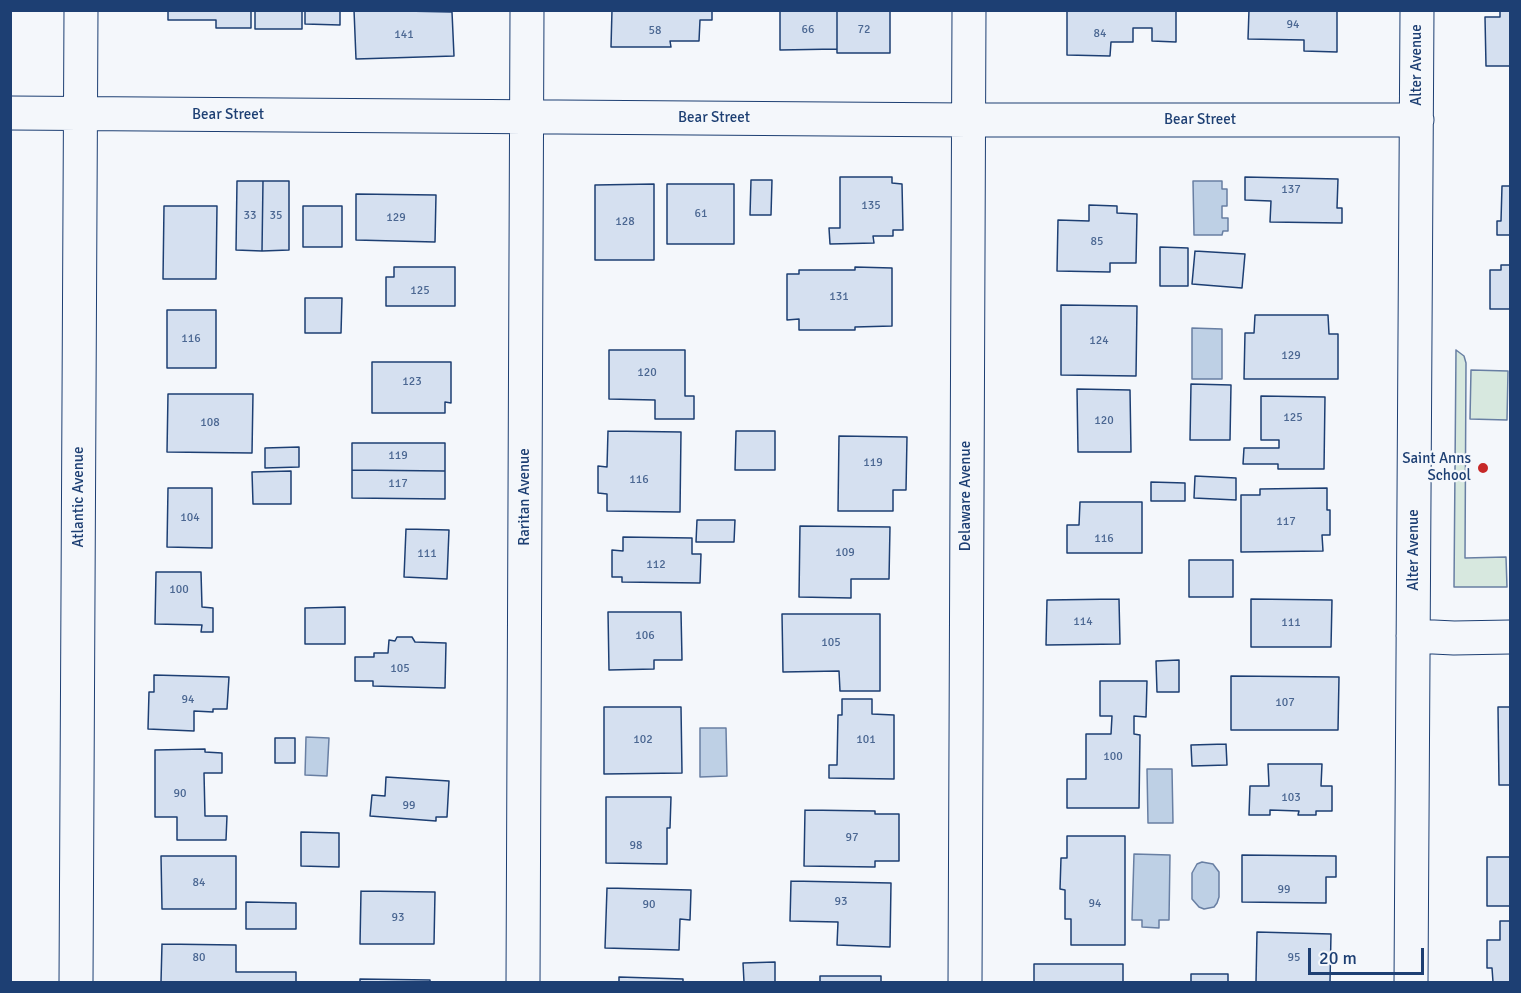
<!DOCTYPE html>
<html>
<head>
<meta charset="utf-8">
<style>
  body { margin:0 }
  #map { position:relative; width:1521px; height:993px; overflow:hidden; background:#f4f7fb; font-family:Signika,sans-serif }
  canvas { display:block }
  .frame { position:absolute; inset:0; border:12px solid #1d3f73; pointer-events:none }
  .scale { position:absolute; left:1308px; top:948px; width:116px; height:27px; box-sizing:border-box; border:3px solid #1d3f73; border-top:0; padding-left:8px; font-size:18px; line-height:21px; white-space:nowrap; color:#1d3f73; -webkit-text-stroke:4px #f4f7fb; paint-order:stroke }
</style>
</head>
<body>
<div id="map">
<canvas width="1521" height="993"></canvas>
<div class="frame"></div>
<div class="scale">20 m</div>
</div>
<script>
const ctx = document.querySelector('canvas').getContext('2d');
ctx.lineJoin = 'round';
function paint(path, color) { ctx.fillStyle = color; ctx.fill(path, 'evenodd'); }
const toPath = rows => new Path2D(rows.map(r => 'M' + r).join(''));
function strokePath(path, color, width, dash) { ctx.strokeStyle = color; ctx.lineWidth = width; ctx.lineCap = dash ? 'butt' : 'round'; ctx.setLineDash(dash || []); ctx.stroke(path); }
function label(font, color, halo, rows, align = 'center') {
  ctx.font = font + ' Signika,sans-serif'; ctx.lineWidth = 4.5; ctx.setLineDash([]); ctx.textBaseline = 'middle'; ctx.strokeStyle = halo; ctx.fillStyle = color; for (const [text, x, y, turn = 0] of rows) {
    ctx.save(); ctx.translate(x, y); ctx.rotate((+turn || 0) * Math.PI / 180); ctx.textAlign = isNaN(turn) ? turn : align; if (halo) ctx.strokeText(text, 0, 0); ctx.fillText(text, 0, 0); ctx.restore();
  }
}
const green = toPath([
  [1456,350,1464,356,1466,363,1465,558,1506,557,1507,587,1454,587,1456,350],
  [1471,370,1508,371,1507,420,1470,419,1471,370]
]);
const water = toPath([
  [1193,181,1222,181,1222,189,1227,189,1227,206,1222,206,1222,218,1228,218,1228,231,1223,231,1222,235,1194,235,1193,181],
  [1192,328,1222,329,1222,379,1192,379,1192,328],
  [700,728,726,728,727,776,700,777,700,728],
  [306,737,329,738,327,776,305,775,306,737],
  [1147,769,1172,769,1173,823,1148,823,1147,769],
  [1134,854,1170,855,1169,920,1159,920,1159,928,1142,927,1142,920,1132,920,1134,854],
  [1202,862,1213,864,1219,872,1219,897,1217,903,1214,907,1204,909,1199,907,1192,899,1192,873,1197,864,1202,862]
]);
const building = toPath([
  [168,10,251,10,251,28,216,28,216,20,168,20,168,10],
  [255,10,302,10,302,29,255,29,255,10],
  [305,10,340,10,340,25,305,24,305,10],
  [354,10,452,12,454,56,356,59,354,10],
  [612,10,712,10,712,20,700,20,699,41,670,41,671,47,611,47,612,10],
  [780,10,837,10,837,49,780,50,780,10],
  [837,10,890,10,890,53,837,53,837,10],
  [1067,10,1176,10,1176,42,1152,41,1152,28,1133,28,1133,42,1111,42,1110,56,1067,55,1067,10],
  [1249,10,1337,10,1337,52,1304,51,1304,40,1248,39,1249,10],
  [1500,10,1510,10,1510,66,1486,66,1485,17,1500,17,1500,10],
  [840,177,892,177,892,183,902,184,903,230,893,230,893,236,873,236,874,243,830,244,829,228,840,228,840,177],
  [1245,177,1338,179,1337,208,1342,208,1342,223,1270,222,1271,201,1245,200,1245,177],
  [751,180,772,180,771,215,750,215,751,180],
  [237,181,263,181,262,251,236,250,237,181],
  [263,181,289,181,289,250,262,251,263,181],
  [654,184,654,260,595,260,595,185,654,184],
  [667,184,734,184,734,244,667,244,667,184],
  [1502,186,1510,186,1510,235,1497,235,1497,221,1501,221,1502,186],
  [356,194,436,195,435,242,356,240,356,194],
  [1089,205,1117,206,1117,213,1137,214,1136,263,1110,263,1110,272,1057,271,1058,220,1089,221,1089,205],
  [164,206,217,206,216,279,163,279,164,206],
  [303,206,342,206,342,247,303,247,303,206],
  [1160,247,1188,248,1188,286,1160,286,1160,247],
  [1195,251,1245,254,1242,288,1192,284,1195,251],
  [1501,265,1510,265,1510,309,1490,309,1490,270,1501,270,1501,265],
  [394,267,455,267,455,306,386,306,386,277,394,277,394,267],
  [855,267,892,268,892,326,855,327,855,330,799,330,799,319,787,320,787,274,799,274,799,270,855,270,855,267],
  [305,298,342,298,341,333,305,333,305,298],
  [1061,305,1137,306,1136,376,1061,375,1061,305],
  [167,310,216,310,216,368,167,368,167,310],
  [1255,315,1328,315,1329,334,1338,334,1338,379,1244,379,1245,333,1254,333,1255,315],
  [609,350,685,350,685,396,694,396,694,419,655,419,655,400,609,399,609,350],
  [372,362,451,362,451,403,445,402,445,413,372,413,372,362],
  [1191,384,1231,385,1230,440,1190,440,1191,384],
  [1077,389,1130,390,1131,452,1078,452,1077,389],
  [168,394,253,394,252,453,167,452,168,394],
  [1261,396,1325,397,1324,469,1278,469,1278,464,1243,464,1244,448,1279,448,1279,440,1261,440,1261,396],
  [608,431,681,432,680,512,607,511,607,494,598,493,598,466,607,467,608,431],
  [736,431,775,431,775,470,735,470,736,431],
  [839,436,907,437,906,490,893,490,893,511,838,511,839,436],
  [352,443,445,443,445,471,352,470,352,443],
  [299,447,299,467,265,468,265,448,299,447],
  [352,470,445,471,445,499,352,498,352,470],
  [291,471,291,504,253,504,252,472,291,471],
  [1195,476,1236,478,1236,500,1194,498,1195,476],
  [1151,482,1185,483,1185,501,1151,501,1151,482],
  [168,488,212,488,212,548,167,547,168,488],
  [1327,488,1327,510,1330,510,1330,535,1322,535,1323,551,1241,552,1241,495,1260,495,1260,489,1327,488],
  [1080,502,1142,502,1142,553,1067,553,1067,525,1079,525,1080,502],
  [697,520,735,520,734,542,696,542,697,520],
  [800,526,890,527,889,579,851,579,851,598,799,597,800,526],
  [406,529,449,530,447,579,404,577,406,529],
  [623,537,692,538,692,554,701,554,700,583,622,582,622,577,612,577,612,550,623,551,623,537],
  [1189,560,1233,560,1233,597,1189,597,1189,560],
  [156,572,201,572,202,607,213,608,213,632,201,632,202,625,155,624,156,572],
  [1119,599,1120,644,1046,645,1047,600,1119,599],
  [1251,599,1332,600,1331,647,1251,647,1251,599],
  [345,607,345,644,305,644,305,608,345,607],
  [608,612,681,612,682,660,654,660,654,669,609,670,608,612],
  [782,614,880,614,880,691,840,691,839,671,783,672,782,614],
  [397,637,412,637,415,642,446,643,445,688,373,686,373,681,355,681,355,657,374,657,374,653,388,653,389,640,395,641,397,637],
  [1179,660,1179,692,1157,692,1156,661,1179,660],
  [154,675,229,677,227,709,213,709,213,712,194,711,194,731,148,729,149,692,154,692,154,675],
  [1231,676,1339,677,1338,730,1231,730,1231,676],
  [1100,681,1147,681,1146,717,1134,716,1134,734,1140,735,1139,808,1067,808,1067,779,1086,779,1086,734,1111,734,1112,716,1100,716,1100,681],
  [842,699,872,699,872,714,894,715,894,779,829,778,829,765,837,765,838,715,842,715,842,699],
  [604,707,681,707,682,773,604,774,604,707],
  [1498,707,1510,707,1510,785,1499,785,1498,707],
  [275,738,295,738,295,763,275,763,275,738],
  [1226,744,1227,765,1192,766,1191,745,1226,744],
  [205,749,205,752,222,753,222,773,204,773,205,816,227,816,226,840,177,840,177,817,155,817,155,750,205,749],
  [1268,764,1322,764,1321,786,1332,786,1332,811,1316,811,1316,815,1298,815,1299,811,1270,810,1270,815,1249,815,1250,786,1269,786,1268,764],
  [386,777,449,781,447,817,436,817,436,821,370,816,372,795,385,796,386,777],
  [606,797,671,797,670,828,667,828,667,864,606,863,606,797],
  [805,810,875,811,875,814,899,814,899,861,875,861,875,867,804,866,805,810],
  [301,832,339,833,339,867,301,866,301,832],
  [1067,836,1125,836,1125,945,1071,945,1071,919,1065,919,1065,890,1060,889,1061,858,1067,858,1067,836],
  [1242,855,1336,856,1336,877,1326,877,1326,903,1242,902,1242,855],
  [161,856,236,856,236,909,162,909,161,856],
  [1487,857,1510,857,1510,906,1487,906,1487,857],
  [791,881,891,883,890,947,837,945,838,922,790,921,791,881],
  [607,888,691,890,690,920,680,919,679,950,605,948,607,888],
  [361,891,435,892,434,944,360,944,361,891],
  [246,902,296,903,296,929,246,929,246,902],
  [1500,921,1510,921,1510,982,1493,982,1492,968,1487,968,1487,940,1500,940,1500,921],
  [1257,932,1331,934,1330,982,1256,982,1257,932],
  [162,944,236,945,236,972,296,972,296,982,161,982,162,944],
  [775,962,775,982,744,982,743,963,775,962],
  [1034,964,1123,964,1123,982,1034,982,1034,964],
  [1191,974,1228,974,1228,982,1191,982,1191,974],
  [820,976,881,976,881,982,820,982,820,976],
  [619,977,683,979,683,982,619,982,619,977],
  [360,979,430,980,430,982,360,982,360,979]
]);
const minor = toPath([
  [10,113,968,120,1417,120],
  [1413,636,1454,638,1510,637],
  [76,982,81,10],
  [523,982,527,10],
  [965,982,969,10],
  [1411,982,1417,10]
]);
const markers = [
  [1483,468,6,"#c62828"]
];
const numberNames = [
  ["94",1293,25],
  ["66",808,30],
  ["72",864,30],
  ["58",655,31],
  ["84",1100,34],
  ["141",404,35],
  ["137",1291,190],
  ["135",871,206],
  ["61",701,214],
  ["33",250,216],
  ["35",276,216],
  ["129",396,218],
  ["128",625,222],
  ["85",1097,242],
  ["125",420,291],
  ["131",839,297],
  ["116",191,339],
  ["124",1099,341],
  ["129",1291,356],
  ["120",647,373],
  ["123",412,382],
  ["125",1293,418],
  ["120",1104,421],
  ["108",210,423],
  ["119",398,456],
  ["119",873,463],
  ["116",639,480],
  ["117",398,484],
  ["104",190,518],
  ["117",1286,522],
  ["116",1104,539],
  ["109",845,553],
  ["111",427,554],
  ["112",656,565],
  ["100",179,590],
  ["114",1083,622],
  ["111",1291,623],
  ["106",645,636],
  ["105",831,643],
  ["105",400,669],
  ["94",188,700],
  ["107",1285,703],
  ["102",643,740],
  ["101",866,740],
  ["100",1113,757],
  ["90",180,794],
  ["103",1291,798],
  ["99",409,806],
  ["97",852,838],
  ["98",636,846],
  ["84",199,883],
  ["99",1284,890],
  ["93",841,902],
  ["94",1095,904],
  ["90",649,905],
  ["93",398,918],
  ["80",199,958],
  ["95",1294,958]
];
const streetNames = [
  ["Alter Avenue",1417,65,-90],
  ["Bear Street",228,115],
  ["Bear Street",714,118],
  ["Bear Street",1200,120],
  ["Delaware Avenue",966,496,-90],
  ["Atlantic Avenue",79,497,-90],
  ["Raritan Avenue",525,497,-90],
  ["Alter Avenue",1414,550,-90]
];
const poiNames = [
  ["Saint Anns",1471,459],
  ["School",1471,476]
];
paint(green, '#d7e8df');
strokePath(green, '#687fa3', 1.5);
paint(water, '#bed0e5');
strokePath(water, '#687fa3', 1.5);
paint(building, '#d5e0f0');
strokePath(building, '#1d3f73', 1.5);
strokePath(minor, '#1d3f73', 35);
strokePath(minor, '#f4f7fb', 33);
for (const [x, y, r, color] of markers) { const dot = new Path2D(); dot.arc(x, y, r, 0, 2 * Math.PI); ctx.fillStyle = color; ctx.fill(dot); strokePath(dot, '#f4f7fb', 2); }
label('12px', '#4b6792', null, numberNames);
label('15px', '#1d3f73', '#f4f7fb', streetNames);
label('15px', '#1d3f73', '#f4f7fb', poiNames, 'right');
</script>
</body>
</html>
